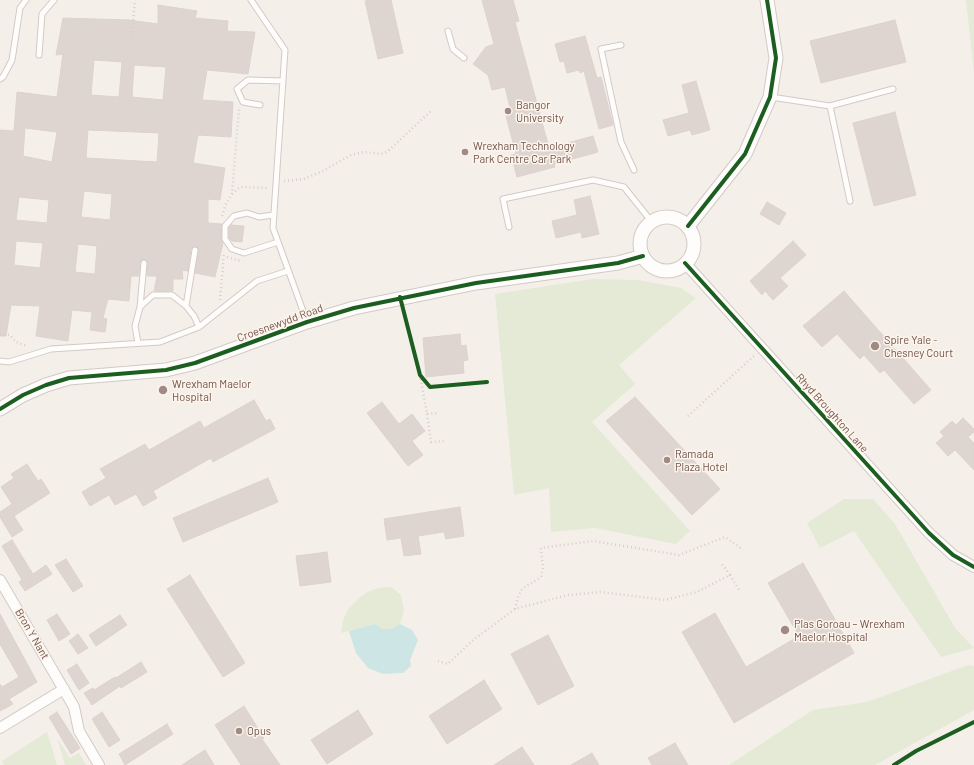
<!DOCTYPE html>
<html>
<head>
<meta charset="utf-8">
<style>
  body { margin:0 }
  canvas { display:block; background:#f5efea }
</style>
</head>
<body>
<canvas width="974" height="765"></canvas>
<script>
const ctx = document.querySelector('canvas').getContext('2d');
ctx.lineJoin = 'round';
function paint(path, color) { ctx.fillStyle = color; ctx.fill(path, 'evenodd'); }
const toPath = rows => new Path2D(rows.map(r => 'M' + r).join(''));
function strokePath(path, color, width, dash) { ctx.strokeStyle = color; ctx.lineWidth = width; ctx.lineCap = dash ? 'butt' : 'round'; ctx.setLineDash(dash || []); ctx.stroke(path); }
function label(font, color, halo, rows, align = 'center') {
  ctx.font = font + ' Barlow,sans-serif'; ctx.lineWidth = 3; ctx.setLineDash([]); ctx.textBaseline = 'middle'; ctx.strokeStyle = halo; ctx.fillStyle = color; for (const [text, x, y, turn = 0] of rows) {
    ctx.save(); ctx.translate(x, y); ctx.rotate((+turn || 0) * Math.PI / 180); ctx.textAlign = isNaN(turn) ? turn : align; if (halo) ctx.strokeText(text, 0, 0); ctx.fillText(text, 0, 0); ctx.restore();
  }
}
const green = toPath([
  [966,0,974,0,974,74],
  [593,279,637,280,681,288,696,298,619,365,635,384,592,422,690,531,676,544,595,528,551,532,549,488,514,495,495,294],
  [844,499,873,499,895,524,955,628,974,648,941,657,854,531,820,548,807,523],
  [391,587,401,595,404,611,400,624,391,629,382,629,375,624,341,633,343,620,349,608,359,598,367,592,379,588],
  [968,665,974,666,974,710,875,765,729,765,813,710,867,702],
  [47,732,57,765,4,765,2,761],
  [57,738,70,758,79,753,86,765,65,765]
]);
const water = toPath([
  [375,624,382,629,391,629,400,624,412,630,418,640,410,660,411,666,403,673,383,674,368,668,356,653,349,631]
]);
const building = toPath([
  [371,0,391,0,403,53,378,59,365,1,371,0],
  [482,0,513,0,519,21,515,22,549,148,593,136,598,152,554,164,555,167,517,177,511,155,516,154,506,116,512,115,505,87,492,90,488,75,473,64,486,47,494,44,482,0],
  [158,5,197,11,195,18,228,21,227,31,255,32,248,74,207,70,202,100,233,102,231,137,198,135,193,163,225,168,220,200,208,199,208,223,222,224,221,239,223,243,215,277,195,273,199,250,197,247,194,246,191,249,188,271,182,270,183,279,173,279,173,291,154,291,157,276,147,276,148,262,143,259,140,262,139,276,131,276,129,301,108,299,103,318,107,319,105,332,90,330,92,312,72,310,68,341,36,336,40,306,11,305,6,336,0,336,0,130,14,131,17,92,57,97,63,54,56,55,63,18,129,20,158,24,158,5],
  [94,60,122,62,119,97,91,95,94,60],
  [134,65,166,67,163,100,132,97,134,65],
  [25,128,57,132,52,162,23,156,25,128],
  [88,130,159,133,157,162,86,158,88,130],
  [84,191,112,194,110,220,81,217,84,191],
  [19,197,49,200,47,223,16,220,19,197],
  [16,241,43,243,40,268,14,265,16,241],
  [78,244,97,246,95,274,75,272,78,244],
  [895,20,906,62,821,83,810,41,895,20],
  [585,36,597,78,601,77,613,125,599,129,584,71,580,73,579,70,567,73,564,61,560,62,555,44,585,36],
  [696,81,710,130,692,135,690,130,668,136,663,120,689,113,682,85,696,81],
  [895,112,916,195,874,206,853,123,895,112],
  [590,196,599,234,582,238,581,232,556,238,552,221,577,215,574,200,590,196],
  [767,202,786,213,779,225,760,214,767,202],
  [231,225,244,226,242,242,232,241,229,238,229,228,231,225],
  [793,241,806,255,780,278,788,286,773,300,765,291,762,295,750,281,793,241],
  [844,291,931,390,914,404,884,370,880,373,864,355,860,359,837,334,822,347,803,326,844,291],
  [460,334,461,346,466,345,468,360,463,361,464,373,426,377,423,338,460,334],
  [635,397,720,489,692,515,606,421,635,397],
  [254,400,266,421,270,419,275,429,213,462,211,458,153,491,157,498,143,506,136,494,115,505,109,495,90,506,82,492,106,478,100,469,145,444,149,450,200,421,204,428,254,400],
  [382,402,399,424,412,414,425,431,412,441,423,455,408,466,367,413,382,402],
  [963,418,974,429,974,432,968,437,974,443,974,470,955,450,948,456,936,443,944,436,940,432,952,421,956,425,963,418],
  [27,464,38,481,41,479,50,493,14,516,23,530,12,537,0,517,0,512,12,504,1,487,14,478,11,474,27,464],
  [268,478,278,502,183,542,173,518,268,478],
  [460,507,464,536,446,539,444,532,418,536,421,554,404,556,401,538,387,540,384,519,460,507],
  [12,540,33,574,46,565,52,574,25,591,19,582,22,580,2,546,12,540],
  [327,552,331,582,300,586,296,556,327,552],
  [66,559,83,586,73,592,55,565,66,559],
  [803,563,854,653,734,723,682,632,715,613,746,667,799,636,768,583,803,563],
  [190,575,245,663,223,677,167,589,190,575],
  [0,614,37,682,9,699,13,704,0,711,0,684,2,687,19,677,0,644,0,614],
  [57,614,70,634,59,641,47,620,57,614],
  [120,615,127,625,96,646,89,635,120,615],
  [78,634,88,648,78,654,69,641,78,634],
  [548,635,574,686,538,705,511,654,548,635],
  [141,662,147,672,121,688,120,686,92,705,84,693,93,688,94,690,115,677,116,678,141,662],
  [77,664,89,683,79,690,67,670,77,664],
  [484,680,502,709,447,744,429,716,484,680],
  [244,706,264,738,262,739,280,765,241,765,215,725,244,706],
  [358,710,373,734,327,764,311,740,358,710],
  [57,712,80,748,71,754,49,717,57,712],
  [102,712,120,740,109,747,92,719,102,712],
  [167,724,173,734,125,765,119,754,167,724],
  [675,743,688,765,652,765,648,758,675,743],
  [522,747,534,765,494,765,522,747],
  [205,750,214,765,182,765,205,750],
  [592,753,599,765,571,765,592,753]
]);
const path = toPath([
  [132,36,135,0],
  [284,181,304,179,323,171,351,155,364,152,381,154,387,152,432,110],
  [232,194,240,187,267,188],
  [222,216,226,204,232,194,239,109],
  [227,257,241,261],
  [220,300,224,253],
  [0,334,10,335,16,342,27,346],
  [420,375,427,414,437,413],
  [427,414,431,442,444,441],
  [688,416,755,355],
  [730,575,739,590],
  [515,609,518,597,522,589,541,577,543,568,541,548,593,541,679,555,725,537,742,549],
  [438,661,448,664,473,640,515,609,568,595,601,592,665,600,697,592,730,575,722,564]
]);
const service = toPath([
  [251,0,285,50,273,228,307,322],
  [448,31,453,49,464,58],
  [621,45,601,49,621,142,634,170],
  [39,55,42,14,54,0],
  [0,79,3,77,12,60,20,8,26,0],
  [771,97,830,106,893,89],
  [260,105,243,102,237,89,248,80,283,81],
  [830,106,850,201],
  [273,215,259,217,247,213,234,216,225,226,225,239,232,249,244,253,278,242],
  [509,227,503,199,593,180,624,187,651,221],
  [186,306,195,250],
  [140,307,144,263],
  [138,343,135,326,140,307,153,295,172,295,186,306,194,316,199,327],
  [0,361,9,362,51,349,160,342,199,327,257,281,288,271]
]);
const minor = toPath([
  [685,263,929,533,953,555,974,567],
  [0,580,74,707,79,731,99,765],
  [0,728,64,689]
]);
const tertiary = toPath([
  '640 244a27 27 0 1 1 54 0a27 27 0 1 1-54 0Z',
  [688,226,745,154,770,97,776,58,767,0],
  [0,409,23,395,46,385,69,378,166,370,195,363,307,322,354,308,476,283,618,263,643,256]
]);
const cycleway = toPath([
  [688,226,745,154,770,97,776,58,767,0],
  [685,263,929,533,953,555,974,567],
  [400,297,420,375,430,387,487,382],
  [0,409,23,395,46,385,69,378,166,370,195,363,307,322,354,308,476,283,618,263,643,256],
  [894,765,916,751,974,722]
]);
const markers = [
  [508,111,4,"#9f8b84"],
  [465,152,4,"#9f8b84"],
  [875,346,5,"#9f8b84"],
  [163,390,5,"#9f8b84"],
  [667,460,4,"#9f8b84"],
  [785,630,5,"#9f8b84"],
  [239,731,4,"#9f8b84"]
];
const poiNames = [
  ["Bangor",516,105],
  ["University",516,118],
  ["Wrexham Technology",473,146],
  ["Park Centre Car Park",473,159],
  ["Spire Yale -",884,340],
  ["Chesney Court",884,353],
  ["Wrexham Maelor",172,384],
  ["Hospital",172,397],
  ["Ramada",675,454],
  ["Plaza Hotel",675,467],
  ["Plas Goroau – Wrexham",794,624],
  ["Maelor Hospital",794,637],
  ["Opus",247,731]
];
const streetNames = [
  ["Croesnewydd Road",280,323,-20],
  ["Rhyd Broughton Lane",832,413,48],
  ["Bron Y Nant",32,634,60]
];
paint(green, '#e4ead6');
paint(water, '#cde5e4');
paint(building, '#ded5d0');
strokePath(building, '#ddd2cd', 1);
strokePath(service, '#d2cac5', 7);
strokePath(minor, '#d2cac5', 12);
strokePath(tertiary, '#d2cac5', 15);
strokePath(path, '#d7cecb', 2.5, [1, 3]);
strokePath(service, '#fefdfc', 5);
strokePath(minor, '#fefdfc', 10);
strokePath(tertiary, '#fefdfc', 13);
strokePath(cycleway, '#1b5e20', 4);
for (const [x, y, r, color] of markers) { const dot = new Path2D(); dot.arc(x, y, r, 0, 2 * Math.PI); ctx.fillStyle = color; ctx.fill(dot); strokePath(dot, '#fdf4eb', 1.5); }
label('11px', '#70554d', '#fdf4eb', poiNames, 'left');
label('11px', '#70554d', '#fdf4eb', streetNames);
</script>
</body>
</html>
